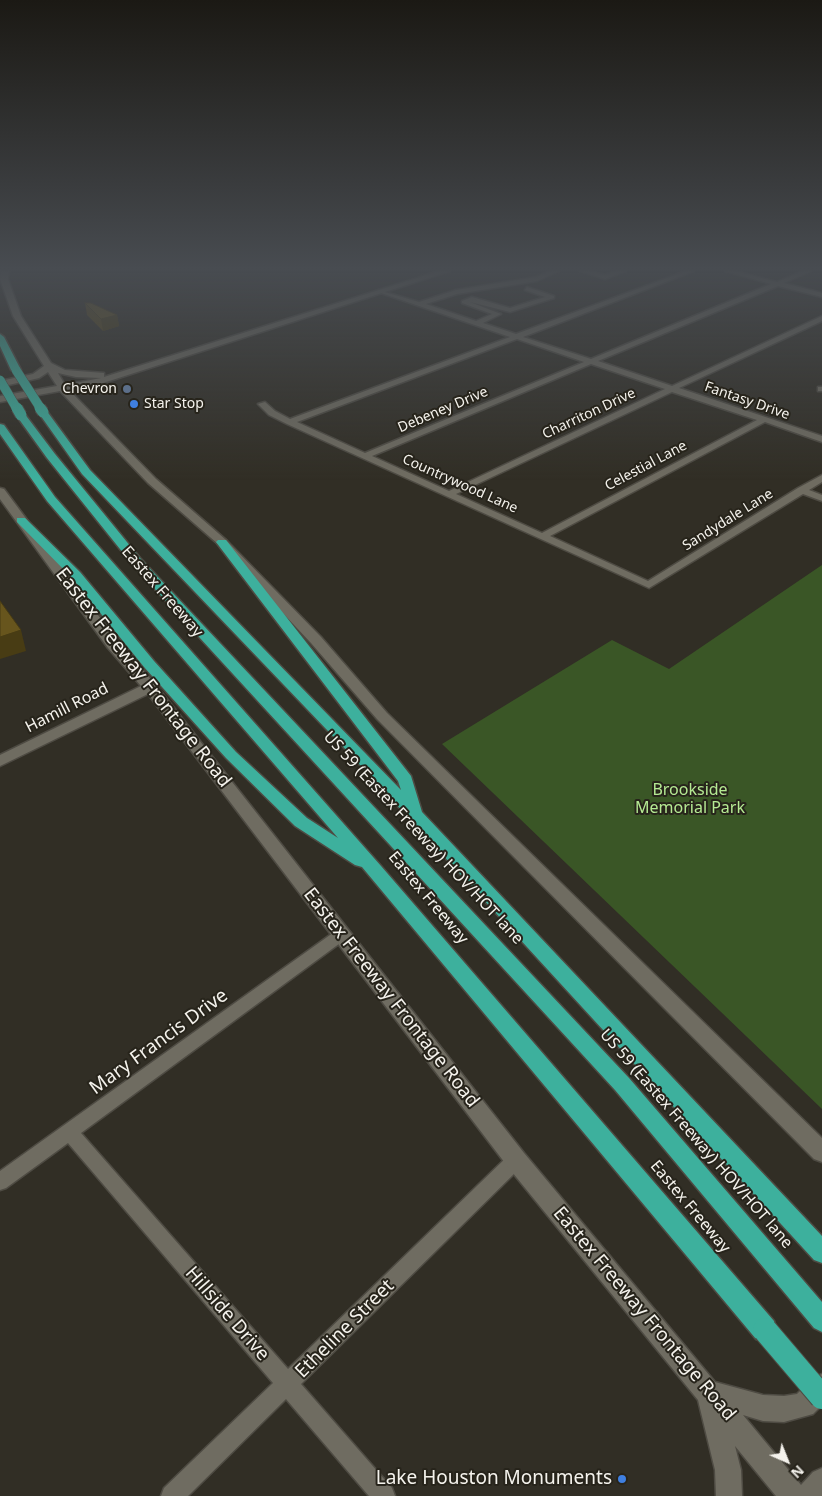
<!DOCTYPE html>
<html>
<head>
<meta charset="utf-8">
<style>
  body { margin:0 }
  #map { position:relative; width:822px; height:1496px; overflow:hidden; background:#312e25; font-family:"Noto Sans",sans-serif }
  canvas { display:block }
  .north { position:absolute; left:762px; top:1436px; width:50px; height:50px; -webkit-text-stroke:4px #27241b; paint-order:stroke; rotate:136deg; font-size:14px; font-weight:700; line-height:20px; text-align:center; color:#f4f2ec }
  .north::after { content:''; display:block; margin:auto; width:18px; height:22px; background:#f4f2ec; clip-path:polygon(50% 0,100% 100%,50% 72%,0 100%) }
</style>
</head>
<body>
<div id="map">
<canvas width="822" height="1496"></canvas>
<div class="north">N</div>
</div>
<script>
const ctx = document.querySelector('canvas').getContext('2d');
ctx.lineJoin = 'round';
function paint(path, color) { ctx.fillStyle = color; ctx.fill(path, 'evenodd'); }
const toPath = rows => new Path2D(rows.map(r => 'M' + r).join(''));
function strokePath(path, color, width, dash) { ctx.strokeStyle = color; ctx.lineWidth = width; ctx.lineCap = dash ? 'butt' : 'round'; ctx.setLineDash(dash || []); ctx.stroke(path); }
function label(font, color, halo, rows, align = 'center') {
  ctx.font = font + ' "Noto Sans",sans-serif'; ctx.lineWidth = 4; ctx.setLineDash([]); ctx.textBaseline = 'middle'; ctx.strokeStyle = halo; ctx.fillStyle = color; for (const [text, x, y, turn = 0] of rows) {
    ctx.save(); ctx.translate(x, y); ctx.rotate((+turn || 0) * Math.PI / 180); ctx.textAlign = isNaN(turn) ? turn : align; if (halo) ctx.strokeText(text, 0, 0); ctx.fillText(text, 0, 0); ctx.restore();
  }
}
const green = toPath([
  [822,565,822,1109,442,744,612,640,669,669]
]);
const street = toPath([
  [551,271,559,271,537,281,457,294,426,304,476,321,492,314,462,303,462,301,472,297,510,308,545,297,525,290,527,287,554,296,554,298,510,312,470,302,501,314,483,323,516,334,686,271,694,271,523,337,591,359,771,284,725,271,735,271,777,282,803,271,811,271,784,283,822,293,822,297,778,286,598,361,672,386,822,316,822,321,679,388,822,436,822,442,765,422,550,536,648,581,798,488,822,475,822,482,809,490,822,495,822,501,803,494,649,588,287,424,269,415,258,404,265,402,275,411,290,419,510,337,378,292,378,290,419,302,456,290,536,277,551,271],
  [517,339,584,362,365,453,297,422,517,339],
  [591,364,665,389,449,491,372,456,591,364],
  [672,392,757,420,542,533,456,494,672,392],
  [580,271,589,271,605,275,617,271,626,271,605,279,580,271],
  [818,387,822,387,822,391,818,391,818,387],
  [342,928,347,930,349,934,347,938,81,1133,288,1369,510,1154,516,1152,522,1154,525,1160,522,1166,301,1384,392,1488,395,1496,369,1496,286,1399,188,1496,161,1496,164,1488,273,1383,68,1143,6,1188,0,1190,0,1171,337,930,342,928]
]);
const secondary = toPath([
  [1,271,9,271,8,279,21,316,51,363,65,370,104,373,104,377,439,271,450,271,100,384,69,390,156,479,226,540,321,637,387,713,822,1138,822,1162,814,1159,377,719,311,643,218,544,148,483,60,391,0,402,0,396,57,386,48,372,39,378,0,387,0,381,33,374,44,366,13,316,0,279,1,271],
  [58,373,76,377,101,378,65,385,58,373],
  [0,488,4,489,118,642,155,684,524,1153,715,1382,763,1395,784,1396,797,1394,813,1378,822,1374,822,1405,813,1414,784,1422,763,1421,743,1415,801,1485,813,1472,822,1468,822,1496,776,1496,735,1446,741,1470,742,1496,716,1496,715,1470,698,1400,508,1167,148,694,0,766,0,755,141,686,108,648,0,499,0,488]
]);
const highway = toPath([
  [0,334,4,337,21,370,19,372,11,370,0,346,0,334],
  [40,410,46,410,90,470,401,790,398,781,216,542,218,540,226,540,411,776,422,812,822,1236,822,1263,814,1260,350,754,82,474,38,412,40,410],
  [18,413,24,413,55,454,140,558,629,1078,822,1302,822,1332,814,1328,615,1090,132,564,47,458,16,415,18,413],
  [0,424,4,425,55,497,381,866,774,1321,777,1330,774,1339,765,1342,756,1339,362,867,355,865,295,826,226,758,144,667,72,578,17,522,17,518,25,518,80,572,154,661,236,752,307,818,338,838,47,501,0,434,0,424]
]);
const highwayBridgeFar2 = toPath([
  [16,370,41,409],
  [0,380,17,409]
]);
const highwayBridgeFar1 = toPath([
  [17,408,21,415],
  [40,408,43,412]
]);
const highwayBridge = toPath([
  [765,1330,822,1397]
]);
const wall = toPath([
  [85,303,117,315,119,326,103,331,87,315]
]);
const shadedWall = toPath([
  [117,315,119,326,103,331,101,319],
  [21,630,26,651,0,659,0,637]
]);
const building = toPath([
  [85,303,91,303,117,315,101,319,85,303],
  [0,601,21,630,0,637,0,601]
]);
const markers = [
  [127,389,5,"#5c6f8a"],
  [134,404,5,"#3f7fe0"],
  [622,1479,5,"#3f7fe0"]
];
const farPoinames = [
  ["Chevron",117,389],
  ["Star Stop",144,404,"left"]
];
const farStreetnames = [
  ["Fantasy Drive",747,401,19],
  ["Debeney Drive",443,410,-23],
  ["Charriton Drive",589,414,-25],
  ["Celestial Lane",646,466,-28],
  ["Countrywood Lane",460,484,24],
  ["Sandydale Lane",728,520,-32]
];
const streetNames = [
  ["Eastex Freeway",162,592,49],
  ["Hamill Road",67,708,-27],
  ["US 59 (Eastex Freeway) HOV/HOT lane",423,838,47],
  ["Eastex Freeway",428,898,50],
  ["US 59 (Eastex Freeway) HOV/HOT lane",696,1139,49],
  ["Eastex Freeway",690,1207,50]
];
const parkNames = [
  ["Brookside",690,790],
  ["Memorial Park",690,808]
];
const nearStreetnames = [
  ["Eastex Freeway Frontage Road",143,678,52],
  ["Eastex Freeway Frontage Road",391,998,52],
  ["Mary Francis Drive",159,1042,-36],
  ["Hillside Drive",227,1314,49],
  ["Eastex Freeway Frontage Road",644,1314,50],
  ["Etheline Street",345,1329,-45]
];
const nearPoinames = [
  ["Lake Houston Monuments",612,1479]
];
paint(green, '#3a5626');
strokePath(street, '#4e4b43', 3);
strokePath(secondary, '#4e4b43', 3);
strokePath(highway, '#4e4b43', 3);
paint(street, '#6f6c61');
paint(secondary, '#6f6c61');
paint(highway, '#3db09d');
strokePath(highwayBridgeFar2, '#4e4b43', 10, []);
strokePath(highwayBridgeFar1, '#4e4b43', 13, []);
strokePath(highwayBridge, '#4e4b43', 26, []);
strokePath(highwayBridgeFar2, '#3db09d', 9);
strokePath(highwayBridgeFar1, '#3db09d', 11);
strokePath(highwayBridge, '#3db09d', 24);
paint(wall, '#594919');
paint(shadedWall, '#483c14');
paint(building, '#67551d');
strokePath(building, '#483c14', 1);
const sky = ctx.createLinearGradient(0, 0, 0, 480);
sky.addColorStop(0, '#1b1914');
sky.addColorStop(0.56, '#484c51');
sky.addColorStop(1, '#484c5100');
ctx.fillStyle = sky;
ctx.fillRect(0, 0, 822, 480);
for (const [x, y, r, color] of markers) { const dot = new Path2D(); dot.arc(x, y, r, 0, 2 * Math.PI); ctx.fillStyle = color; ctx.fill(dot); strokePath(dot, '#27241b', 2); }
label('14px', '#f4f2ec', '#27241b', farPoinames, 'right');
label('14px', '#f4f2ec', '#27241b', farStreetnames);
label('16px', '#f4f2ec', '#27241b', streetNames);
label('16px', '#b5ea93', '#27241b', parkNames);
label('19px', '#f4f2ec', '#27241b', nearStreetnames);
label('19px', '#f4f2ec', '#27241b', nearPoinames, 'right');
</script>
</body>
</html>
